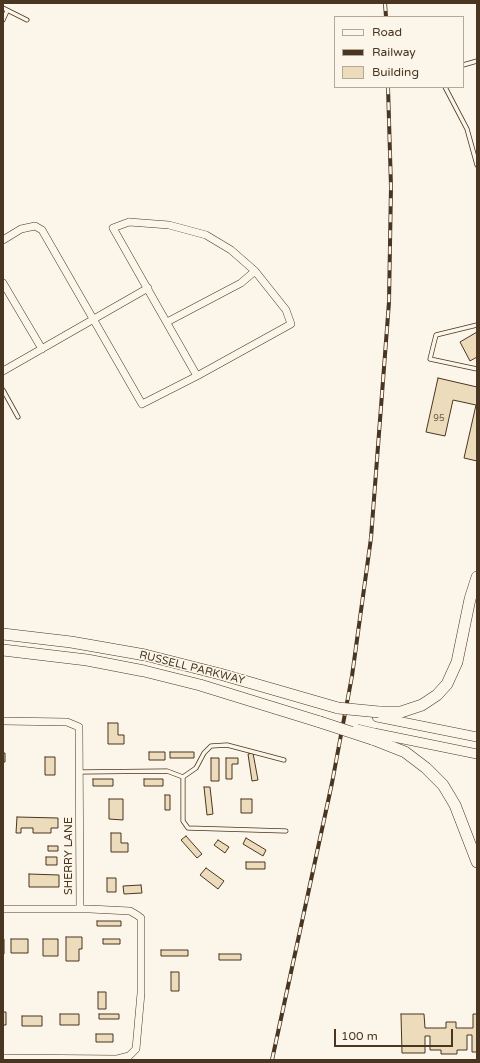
<!DOCTYPE html>
<html>
<head>
<meta charset="utf-8">
<style>
  body { margin:0 }
  #map { position:relative; width:480px; height:1063px; overflow:hidden; background:#fbf6e9; font-family:"Varela Round",sans-serif }
  canvas { display:block }
  .frame { position:absolute; inset:0; border:4px solid #4a3520; pointer-events:none }
  .legend { position:absolute; left:334px; top:16px; width:130px; height:72px; box-sizing:border-box; background:#fbf6e9; border:1px solid #b4a999; margin:0; padding:5px 7px; list-style:none; font-size:12px; color:#4a3520 }
  .legend li { display:flex; align-items:center; gap:8px; height:20px }
  .legend b { width:20px; border:1px solid #b4a999 }
  .scale { position:absolute; left:334px; top:1029px; width:119px; height:18px; box-sizing:border-box; border:2px solid #4a3520; border-top:0; padding-left:5px; font-size:12px; line-height:14px; white-space:nowrap; color:#4a3520; -webkit-text-stroke:3px #fbf6e9; paint-order:stroke }
</style>
</head>
<body>
<div id="map">
<canvas width="480" height="1063"></canvas>
<div class="frame"></div>
<ul class="legend">
<li><b style="height:5px;background:#fbf6e9"></b>Road</li>
<li><b style="height:5px;background:#4a3520"></b>Railway</li>
<li><b style="height:11px;background:#ecdcbc"></b>Building</li>
</ul>
<div class="scale">100 m</div>
</div>
<script>
const ctx = document.querySelector('canvas').getContext('2d');
ctx.lineJoin = 'round';
function paint(path, color) { ctx.fillStyle = color; ctx.fill(path, 'evenodd'); }
const toPath = rows => new Path2D(rows.map(r => 'M' + r).join(''));
function strokePath(path, color, width, dash) { ctx.strokeStyle = color; ctx.lineWidth = width; ctx.lineCap = dash ? 'butt' : 'round'; ctx.setLineDash(dash || []); ctx.stroke(path); }
function label(font, color, halo, rows, align = 'center') {
  ctx.font = font + ' "Varela Round",sans-serif'; ctx.lineWidth = 3; ctx.setLineDash([]); ctx.textBaseline = 'middle'; ctx.strokeStyle = halo; ctx.fillStyle = color; for (const [text, x, y, turn = 0] of rows) {
    ctx.save(); ctx.translate(x, y); ctx.rotate((+turn || 0) * Math.PI / 180); ctx.textAlign = isNaN(turn) ? turn : align; if (halo) ctx.strokeText(text, 0, 0); ctx.fillText(text, 0, 0); ctx.restore();
  }
}
const building = toPath([
  [477,332,477,357,470,361,460,342,477,332],
  [438,378,477,387,477,461,464,458,476,405,453,400,445,436,426,432,438,378],
  [108,723,118,723,118,735,124,735,124,744,108,744,108,723],
  [149,752,165,752,165,760,149,760,149,752],
  [170,752,194,752,194,758,170,758,170,752],
  [3,753,5,753,5,762,3,762,3,753],
  [253,753,258,780,252,781,248,754,253,753],
  [45,757,55,757,55,775,45,775,45,757],
  [211,758,219,758,219,781,211,781,211,758],
  [226,758,238,758,238,764,232,764,232,779,226,779,226,758],
  [93,779,113,779,113,786,93,786,93,779],
  [144,779,163,779,163,786,144,786,144,779],
  [204,787,210,787,213,814,207,815,204,787],
  [165,795,170,795,170,810,165,810,165,795],
  [109,799,123,799,123,820,109,819,109,799],
  [241,799,252,799,252,813,241,813,241,799],
  [17,817,58,818,58,828,51,828,51,833,33,833,33,828,21,828,21,833,16,833,17,817],
  [111,833,121,833,121,843,128,843,128,852,111,852,111,833],
  [186,836,202,854,197,858,181,840,186,836],
  [246,838,266,850,263,856,243,844,246,838],
  [218,840,229,847,225,853,214,845,218,840],
  [48,846,58,846,58,851,48,851,48,846],
  [46,857,57,857,57,865,46,865,46,857],
  [246,862,265,862,265,869,246,869,246,862],
  [206,868,224,881,218,889,200,875,206,868],
  [29,874,59,875,59,887,29,887,29,874],
  [107,878,116,878,116,892,107,892,107,878],
  [141,885,142,893,124,894,123,886,141,885],
  [97,921,121,921,121,926,97,926,97,921],
  [66,937,82,937,82,949,79,949,79,961,66,961,66,937],
  [3,939,4,939,4,954,3,954,3,939],
  [11,939,28,939,28,953,11,953,11,939],
  [43,939,58,939,58,956,43,956,43,939],
  [103,939,120,939,120,944,103,944,103,939],
  [161,950,188,950,188,956,161,956,161,950],
  [219,954,241,954,241,960,219,960,219,954],
  [171,972,179,972,179,991,171,991,171,972],
  [98,992,106,992,106,1009,98,1009,98,992],
  [3,1012,6,1012,6,1025,3,1025,3,1012],
  [60,1014,79,1014,79,1025,60,1025,60,1014],
  [99,1014,119,1014,119,1019,99,1019,99,1014],
  [401,1014,424,1014,425,1028,446,1028,446,1022,456,1022,456,1028,473,1028,473,1014,477,1014,477,1052,472,1052,472,1035,467,1035,467,1050,457,1050,457,1054,441,1054,441,1050,430,1050,430,1036,425,1036,425,1053,402,1053,401,1014],
  [22,1016,42,1016,42,1026,22,1026,22,1016],
  [96,1034,113,1034,113,1042,96,1042,96,1034]
]);
const service = toPath([
  [3,8,27,20],
  [3,20,7,11],
  [463,65,477,61],
  [445,87,467,129,477,165],
  [477,325,436,335,430,359,477,369],
  [3,390,18,417],
  [80,772,167,771,183,777,196,768,204,753,211,746,227,745,284,760],
  [183,777,183,821,188,828,286,831]
]);
const minor = toPath([
  [129,222,169,225,206,235,231,250,255,271,286,310,291,324,197,376,113,228,129,222],
  [3,240,21,229,35,226,42,230,142,404,197,376],
  [3,283,42,349],
  [167,322,241,283,255,271],
  [3,371,148,288],
  [3,721,67,722,79,727,80,909],
  [3,909,90,909,130,911,137,915,141,918,141,993,136,1049,129,1056,117,1059,3,1058]
]);
const tertiary = toPath([
  [377,717,477,737],
  [374,733,477,754]
]);
const primary = toPath([
  [3,634,71,642,145,655,220,674,338,708],
  [3,650,87,660,144,671,200,685,320,722],
  [379,712,401,712,422,705,437,695,447,684,457,662,470,599,477,577],
  [372,739,405,752,426,768,443,785,455,805,477,862]
]);
const rail = toPath([
  [385,3,386,17],
  [272,1060,332,783,352,676,371,538,389,302,391,187,388,87]
]);
const tertiaryBridge = toPath([
  [357,729,374,733]
]);
const primaryBridge = toPath([
  [338,708,379,712],
  [320,722,372,739]
]);
const numberNames = [
  ["95",439,419]
];
const streetNames = [
  ["RUSSELL PARKWAY",192,668,14],
  ["SHERRY LANE",69,856,-90]
];
paint(building, '#ecdcbc');
strokePath(building, '#4a3520', 1);
strokePath(service, '#4a3520', 5);
strokePath(minor, '#4a3520', 8);
strokePath(tertiary, '#4a3520', 10);
strokePath(primary, '#4a3520', 12);
strokePath(service, '#fbf6e9', 3.5);
strokePath(minor, '#fbf6e9', 7);
strokePath(tertiary, '#fbf6e9', 9);
strokePath(primary, '#fbf6e9', 11);
strokePath(rail, '#4a3520', 4);
strokePath(rail, '#fbf6e9', 2.5, [8]);
strokePath(tertiaryBridge, '#4a3520', 10, []);
strokePath(primaryBridge, '#4a3520', 12, []);
strokePath(tertiaryBridge, '#fbf6e9', 9);
strokePath(primaryBridge, '#fbf6e9', 11);
label('9px', '#725f47', null, numberNames);
label('11px', '#4a3520', '#fbf6e9', streetNames);
</script>
</body>
</html>
